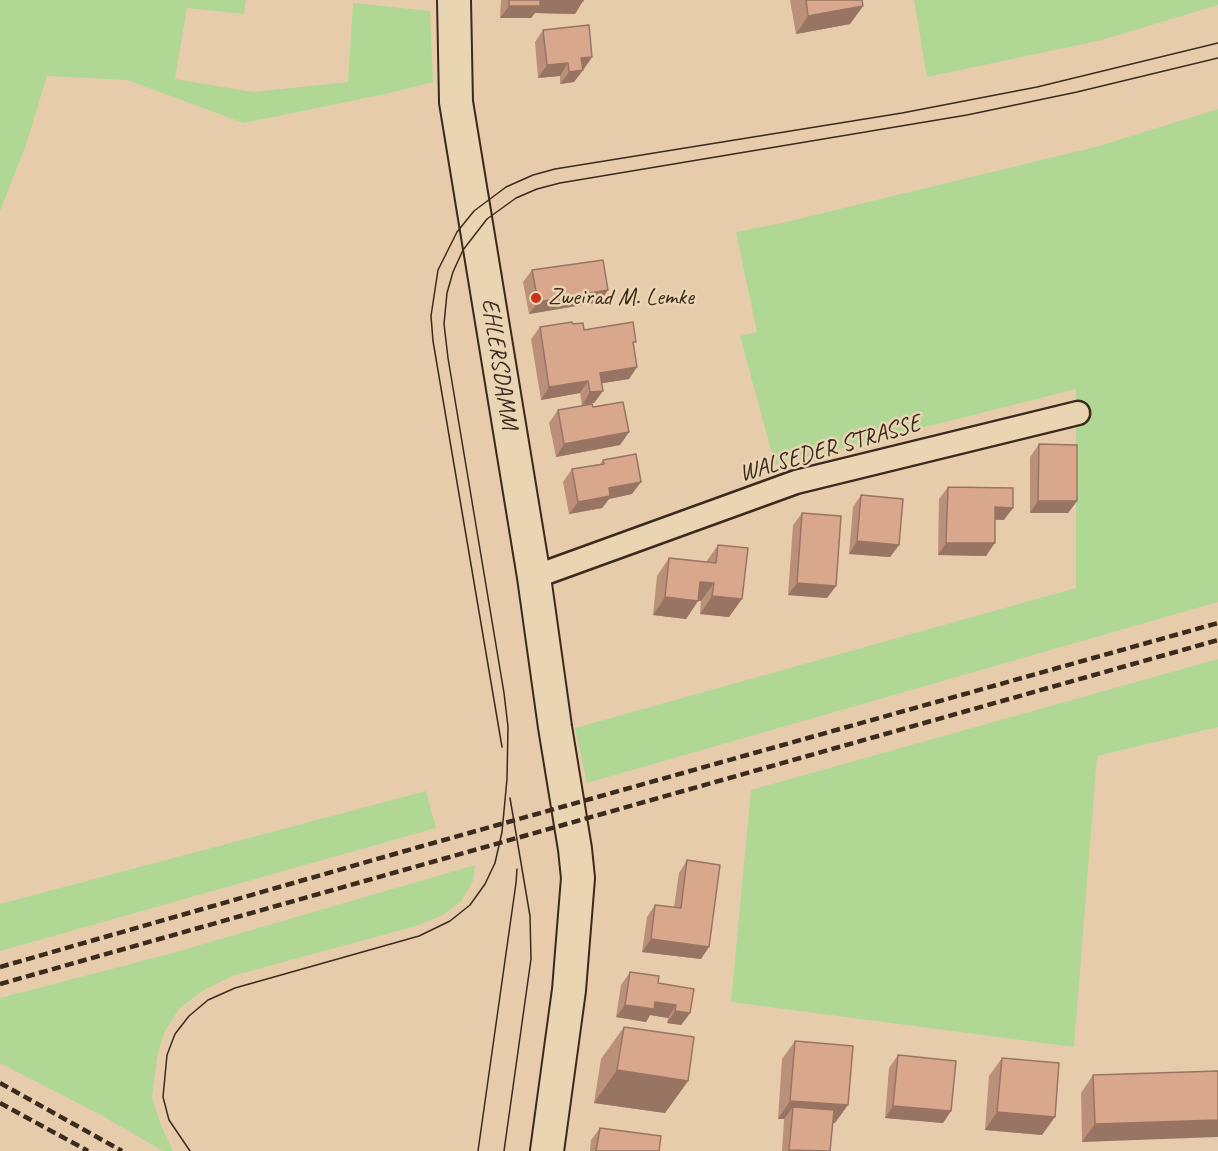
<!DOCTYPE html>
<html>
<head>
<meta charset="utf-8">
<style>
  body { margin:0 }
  canvas { display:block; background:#e7ccab }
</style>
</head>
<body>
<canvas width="1218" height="1151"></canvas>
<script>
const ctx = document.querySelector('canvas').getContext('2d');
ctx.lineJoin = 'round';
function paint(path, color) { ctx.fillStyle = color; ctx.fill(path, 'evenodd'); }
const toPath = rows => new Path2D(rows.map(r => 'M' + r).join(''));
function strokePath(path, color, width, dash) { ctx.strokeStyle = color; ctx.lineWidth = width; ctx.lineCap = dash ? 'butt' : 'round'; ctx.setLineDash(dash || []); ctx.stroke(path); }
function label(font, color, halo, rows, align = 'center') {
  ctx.font = font + ' Caveat,sans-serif'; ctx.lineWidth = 5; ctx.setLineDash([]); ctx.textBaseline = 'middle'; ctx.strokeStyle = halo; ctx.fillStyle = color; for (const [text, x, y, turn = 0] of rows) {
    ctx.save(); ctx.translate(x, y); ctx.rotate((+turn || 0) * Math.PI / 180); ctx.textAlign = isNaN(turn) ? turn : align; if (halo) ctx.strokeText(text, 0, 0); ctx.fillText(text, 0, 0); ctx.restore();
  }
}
const green = toPath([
  [0,0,246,0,244,14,187,8,175,79,253,92,348,82,353,3,430,11,433,82,390,93,244,123,127,80,47,76,26,145,0,211],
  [914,0,1218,0,1218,5,1102,40,927,77],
  [1218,109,1218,602,587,783,575,728,1076,588,1076,389,775,465,740,336,757,332,736,232,786,222,1099,146],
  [1218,659,1218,727,1097,756,1074,1047,731,1002,751,790],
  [426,791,436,828,0,951,0,904],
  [475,865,473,881,461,901,443,915,416,926,232,976,202,991,179,1009,165,1031,158,1052,152,1097,161,1125,173,1151,163,1151,101,1115,0,1063,0,998,169,954]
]);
const street = toPath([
  [534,577,796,482,1078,413]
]);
const secondary = toPath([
  [454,0,456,102,534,577,555,727,575,849,578,878,569,990,547,1151]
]);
const tram = toPath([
  [502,747,433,341,431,316,438,270,457,232,474,211,506,187,533,175,555,169,902,113,1037,87,1218,43],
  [190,1151,169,1120,163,1097,167,1055,175,1034,189,1016,208,1000,235,988,419,936,450,921,470,905,485,884,495,863,502,832,507,779,508,727,504,693,448,358,444,324,447,293,453,272,463,250,487,219,516,198,537,189,560,183,967,115,1077,92,1218,58],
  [478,1151,516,883,517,869],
  [504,1151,531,959,530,916,510,798]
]);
const rail = toPath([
  [0,967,419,847,1218,623],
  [0,984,1218,640],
  [0,1083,122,1151],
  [0,1103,88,1151]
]);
const wall = toPath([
  [501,0,583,0,575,14,535,13,531,18,500,18],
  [790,0,862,0,863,6,850,24,796,34],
  [543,30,592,57,574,82,560,84,560,76,538,78,535,42],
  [532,270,608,290,600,302,529,314,523,282],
  [573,324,584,330,634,345,637,367,629,379,602,383,603,391,594,403,582,405,580,393,541,400,531,339,540,327],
  [593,407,629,432,620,445,556,457,549,423,558,410],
  [1039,444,1077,501,1068,513,1030,513,1030,457],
  [603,460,632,494,609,499,602,508,569,514,563,482,572,469,600,464],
  [948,487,1004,520,995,520,986,556,938,555,939,499],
  [861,495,899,545,890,557,849,554,853,507],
  [802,513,827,598,788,595,793,525],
  [718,545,729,617,700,614,701,601,698,601,686,619,653,615,657,576,669,558,706,562],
  [687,860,701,959,642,952,647,917,655,905,674,907,679,873],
  [630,972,658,983,690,1013,681,1025,667,1023,668,1018,650,1015,646,1022,616,1017,621,985],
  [624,1027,688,1081,665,1113,594,1103,601,1059],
  [795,1041,835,1123,833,1123,830,1151,782,1151,784,1119,778,1119,782,1059],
  [898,1055,951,1111,943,1123,885,1118,889,1068],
  [1002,1058,1042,1135,985,1130,989,1076],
  [1218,1071,1082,1142,1081,1093,1093,1075],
  [600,1128,659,1151,590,1151,591,1140]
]);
const shadedWall = toPath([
  [540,1,583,1,575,14,535,13,531,18,500,18,509,6],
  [863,6,850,24,796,34,808,16],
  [592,57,584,69,573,70,581,58],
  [568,63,560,76,538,78,547,65],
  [583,70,574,82,560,84,569,72],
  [608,290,600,302,529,314,538,302],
  [637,367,629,379,591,385,600,373],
  [588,381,580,393,541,400,549,387],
  [603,391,594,403,582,405,590,392],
  [629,432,620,445,556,457,564,444],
  [641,482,632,494,609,499,602,508,569,514,578,502,609,488],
  [1038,501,1077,501,1068,513,1030,513],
  [995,507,1013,508,1004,520,987,519],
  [857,541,899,545,890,557,849,554],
  [946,543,995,543,986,556,938,555],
  [700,582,714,583,701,601,698,601,686,619,653,615,665,597],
  [797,583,836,586,827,598,788,595],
  [712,596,742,599,729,617,700,614],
  [651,939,709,947,701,959,642,952],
  [655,1002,676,1005,668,1018,650,1015,646,1022,616,1017,625,1005],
  [675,1011,690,1013,681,1025,667,1023],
  [617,1070,688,1081,665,1113,594,1103],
  [790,1101,848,1105,835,1123,792,1120,793,1107,784,1119,778,1119],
  [893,1106,951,1111,943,1123,885,1118],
  [997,1112,1055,1117,1042,1135,985,1130],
  [1218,1120,1218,1137,1082,1142,1095,1124]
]);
const building = toPath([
  [509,0,583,0,583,1,540,1,540,6,509,6,509,0],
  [806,0,862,0,863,6,808,16,806,0],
  [589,25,592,57,581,58,583,70,569,72,568,63,547,65,543,30,589,25],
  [603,260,608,290,538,302,532,270,603,260],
  [572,322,573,324,583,323,584,330,633,322,636,342,633,342,637,367,600,373,603,391,590,392,588,381,549,387,540,327,572,322],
  [623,402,629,432,564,444,558,410,592,404,593,407,623,402],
  [1039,444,1077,445,1077,501,1038,501,1039,444],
  [636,454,641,482,609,488,610,496,578,502,572,469,604,464,603,460,636,454],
  [948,487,1013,488,1013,508,995,507,995,543,946,543,948,487],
  [861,495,903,499,899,545,857,541,861,495],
  [802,513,841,516,836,586,797,583,802,513],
  [718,545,748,548,742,599,712,596,714,583,700,582,698,601,665,597,669,558,716,563,718,545],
  [687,860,720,865,709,947,651,939,655,905,681,908,687,860],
  [630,972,659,976,658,983,694,989,690,1013,675,1011,676,1005,655,1002,654,1009,625,1005,630,972],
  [624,1027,694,1037,688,1081,617,1070,624,1027],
  [795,1041,853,1046,848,1105,790,1101,795,1041],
  [898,1055,956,1061,951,1111,893,1106,898,1055],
  [1002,1058,1059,1063,1055,1117,997,1112,1002,1058],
  [1218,1071,1218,1120,1095,1124,1093,1075,1218,1071],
  [793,1107,834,1110,830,1151,789,1150,793,1107],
  [600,1128,661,1136,659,1151,596,1151,600,1128]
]);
const markers = [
  [536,298,6,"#c8321e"]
];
const poiNames = [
  ["Zweirad M. Lemke",548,298]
];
const streetNames = [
  ["EHLERSDAMM",499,364,81],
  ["WALSEDER STRASSE",830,449,-16]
];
paint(green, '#b0d894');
strokePath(street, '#3b2a1e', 27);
strokePath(secondary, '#3b2a1e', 36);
strokePath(street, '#ead5b3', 22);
strokePath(secondary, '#ead5b3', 32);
strokePath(tram, '#3b2a1e', 1.5);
strokePath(rail, '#3b2a1e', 4.5, [9, 4.5]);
paint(wall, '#bb9078');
paint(shadedWall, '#987562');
paint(building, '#d9a78c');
strokePath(building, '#987562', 1.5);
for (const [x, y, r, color] of markers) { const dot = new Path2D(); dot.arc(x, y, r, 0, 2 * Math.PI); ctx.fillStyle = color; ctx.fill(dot); strokePath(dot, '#ead5b3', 2); }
label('24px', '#3b2a1e', '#ead5b3', poiNames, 'left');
label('24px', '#3b2a1e', '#ead5b3', streetNames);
</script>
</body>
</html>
